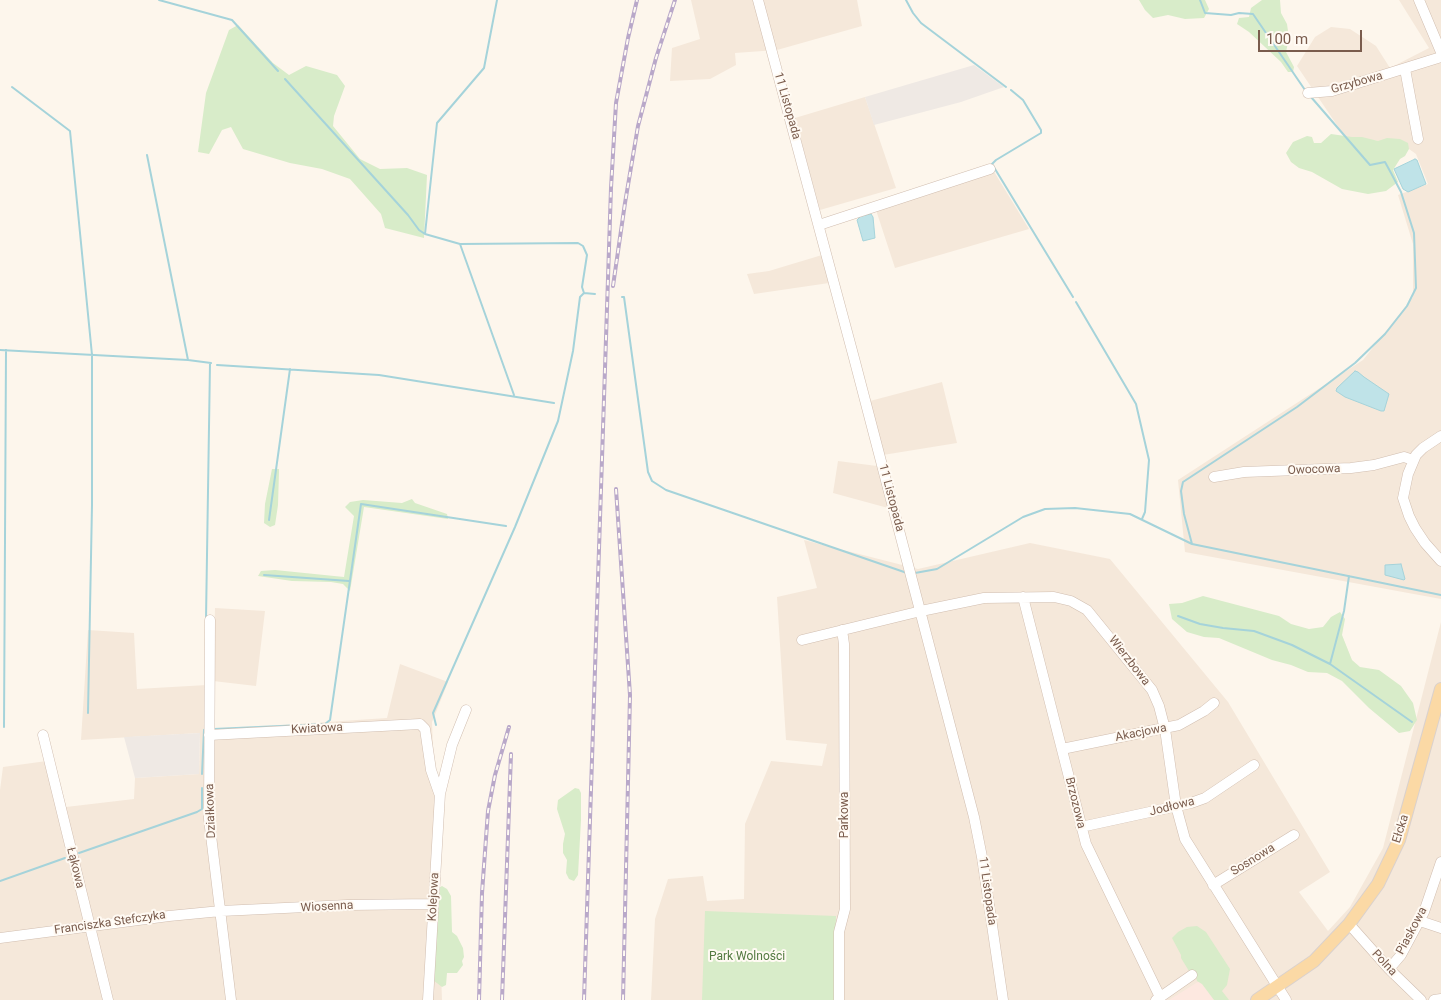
<!DOCTYPE html>
<html>
<head>
<meta charset="utf-8">
<style>
  body { margin:0 }
  #map { position:relative; width:1441px; height:1000px; overflow:hidden; background:#fdf6ec; font-family:Roboto,sans-serif }
  canvas { display:block }
  .scale { position:absolute; left:1258px; top:30px; width:104px; height:22px; box-sizing:border-box; border:2px solid #7a5c4d; border-top:0; padding-left:6px; font-size:15px; line-height:18px; white-space:nowrap; color:#7a5c4d; -webkit-text-stroke:4px #fffaf3; paint-order:stroke }
</style>
</head>
<body>
<div id="map">
<canvas width="1441" height="1000"></canvas>
<div class="scale">100 m</div>
</div>
<script>
const ctx = document.querySelector('canvas').getContext('2d');
ctx.lineJoin = 'round';
function paint(path, color) { ctx.fillStyle = color; ctx.fill(path, 'evenodd'); }
const toPath = rows => new Path2D(rows.map(r => 'M' + r).join(''));
function strokePath(path, color, width, dash) { ctx.strokeStyle = color; ctx.lineWidth = width; ctx.lineCap = dash ? 'butt' : 'round'; ctx.setLineDash(dash || []); ctx.stroke(path); }
function label(font, color, halo, rows, align = 'center') {
  ctx.font = font + ' Roboto,sans-serif'; ctx.lineWidth = 4; ctx.setLineDash([]); ctx.textBaseline = 'middle'; ctx.strokeStyle = halo; ctx.fillStyle = color; for (const [text, x, y, turn = 0] of rows) {
    ctx.save(); ctx.translate(x, y); ctx.rotate((+turn || 0) * Math.PI / 180); ctx.textAlign = isNaN(turn) ? turn : align; if (halo) ctx.strokeText(text, 0, 0); ctx.fillText(text, 0, 0); ctx.restore();
  }
}
const residential = toPath([
  [691,0,857,0,862,26,777,50,735,53,736,65,710,79,670,81,672,48,700,39],
  [1399,0,1441,0,1441,599,1185,552,1178,480,1363,360,1413,297,1413,244,1398,195,1428,184,1416,154,1402,144,1345,137,1297,66,1315,37,1331,27,1350,29,1376,46,1390,68,1429,48],
  [865,97,896,188,820,210,795,118],
  [993,170,1029,229,895,268,876,210],
  [822,255,829,283,754,294,747,274,769,271],
  [942,382,957,443,883,455,870,401],
  [838,461,877,466,888,508,833,493],
  [804,540,918,569,1030,543,1110,559,1228,702,1330,872,1299,892,1328,931,1350,907,1383,848,1441,622,1441,1000,651,1000,655,919,668,879,703,876,707,901,744,899,745,824,771,761,822,766,827,744,786,740,777,597,817,588],
  [215,608,265,611,256,686,213,681],
  [88,630,134,633,137,689,207,685,207,730,387,718,400,664,448,682,432,722,442,1000,0,1000,0,790,3,767,54,760,66,807,134,799,135,778,199,774,200,733,81,740]
]);
const commercial = toPath([
  [1201,980,1220,1000,1169,1000]
]);
const industrial = toPath([
  [974,65,1004,87,961,102,874,125,865,97],
  [200,733,199,774,135,778,124,737]
]);
const green = toPath([
  [1139,0,1205,0,1209,9,1204,18,1185,19,1168,15,1153,18,1145,10],
  [1262,0,1280,0,1281,13,1287,24,1289,38,1286,52,1294,67,1293,72,1288,72,1281,62,1249,32,1237,24,1239,18,1249,17,1251,8],
  [238,25,273,63,289,75,306,66,337,75,345,86,334,116,333,126,360,159,380,169,407,168,427,175,424,238,385,228,381,214,350,179,322,169,290,163,243,149,231,127,222,130,209,154,198,152,206,93,229,30],
  [1331,134,1352,137,1362,137,1378,141,1387,138,1400,139,1408,143,1409,149,1405,156,1400,159,1393,170,1398,182,1386,191,1368,194,1342,189,1312,172,1299,168,1291,162,1286,153,1293,142,1307,136,1312,137,1314,143,1321,143],
  [272,469,279,469,279,472,278,505,275,525,270,527,264,523,265,504],
  [412,499,415,503,447,514,448,519,364,507,350,591,343,584,331,582,292,581,258,576,261,571,275,570,344,577,354,516,345,507,350,502,363,500,402,503],
  [1203,596,1279,616,1291,624,1309,629,1323,627,1331,617,1340,612,1345,619,1342,635,1352,660,1360,667,1379,670,1401,686,1413,703,1417,720,1410,731,1399,733,1369,708,1342,681,1327,673,1308,672,1291,665,1272,660,1219,638,1204,637,1187,632,1172,619,1169,604,1182,603],
  [575,788,579,789,581,793,581,820,578,875,574,881,569,879,566,873,567,860,563,853,563,844,565,834,557,809,558,800],
  [442,886,447,889,451,896,452,932,457,936,463,948,464,957,462,961,463,965,457,973,447,973,446,985,442,987,433,980,437,889],
  [705,911,836,916,834,1000,702,1000],
  [1197,926,1206,932,1230,969,1227,985,1222,991,1229,1000,1214,1000,1202,984,1197,981,1195,974,1189,971,1181,958,1181,955,1172,938,1178,932,1187,927]
]);
const water = toPath([
  [1415,159,1417,160,1426,184,1408,192,1403,189,1394,169,1415,159],
  [871,214,873,217,875,238,863,241,857,220,861,216,871,214],
  [1355,371,1358,372,1364,377,1389,394,1384,411,1381,411,1345,397,1336,391,1337,388,1355,371],
  [1401,564,1405,579,1404,580,1385,575,1385,565,1401,564]
]);
const stream = toPath([
  [159,0,232,20,278,71],
  [906,0,913,13,921,23,1006,87],
  [1200,0,1205,13,1231,15,1239,13,1253,14,1305,90],
  [285,79,408,215,419,230,425,234,460,244,578,243,583,246,587,255,582,287,584,293,580,297,573,351,558,421,515,527,433,713,436,725],
  [12,87,70,131,92,355,92,505,88,713],
  [1011,90,1023,100,1041,130,1041,133,996,160,992,164,1073,297],
  [147,155,188,360],
  [425,234,437,123,484,68,497,0],
  [460,244,514,395],
  [584,293,595,294],
  [622,297,624,297,648,472,652,481,666,490,907,573],
  [1076,302,1136,404,1149,460,1145,512,1142,519],
  [0,350,188,360,211,363],
  [217,365,379,375,554,403],
  [269,520,290,369],
  [1192,544,1184,514,1181,491,1183,482,1297,407,1355,363,1385,334,1407,306,1416,288,1414,233,1401,192,1391,173,1385,162,1370,165,1311,97],
  [915,573,937,569,1023,517,1045,509,1075,508,1130,514,1192,544,1441,595],
  [264,575,349,581],
  [1178,616,1200,624,1223,628,1254,631,1292,645,1330,664,1412,722],
  [206,619,210,363],
  [1330,664,1344,611,1349,576],
  [4,727,6,350],
  [214,729,325,724,330,720,361,504,506,526],
  [202,774,204,730,206,729],
  [79,853,197,812,202,809,202,788],
  [0,881,65,858]
]);
const minor = toPath([
  [758,0,854,358,974,817,982,857,1003,1000],
  [1419,0,1441,52],
  [1405,69,1418,139],
  [1308,93,1332,91,1441,57],
  [819,225,990,169],
  [1441,436,1423,448,1416,455,1408,474,1403,498,1409,516,1415,528,1425,543,1441,561],
  [1214,477,1244,472,1351,468,1374,465,1404,457,1413,460],
  [1023,597,1086,844,1160,997],
  [210,620,209,819,231,1000],
  [802,640,921,611,984,598,1054,597,1071,601,1087,610,1152,690,1159,706,1165,729,1176,806,1185,839,1286,1000],
  [43,735,108,1000],
  [209,735,420,724,425,729,431,770,439,793],
  [1062,749,1179,725,1204,711,1214,703],
  [1081,827,1191,803,1205,798,1254,765],
  [1213,885,1294,835],
  [1420,921,1441,928],
  [1349,924,1389,969,1421,1000],
  [0,938,169,916,221,911,348,905,433,904],
  [1389,969,1401,955,1424,912,1441,862],
  [428,1000,440,794,452,745,466,710],
  [839,1000,839,932,845,909,844,644,842,630],
  [1156,1000,1192,975],
  [1434,1000,1441,999]
]);
const major = toPath([
  [1257,1000,1314,961,1349,924,1378,884,1399,840,1441,689]
]);
const rail = toPath([
  [613,286,625,203,638,126,656,58,675,0],
  [616,489,630,695,623,1000],
  [479,1000,482,893,488,811,495,775,509,727],
  [502,1000,511,754],
  [584,1000,611,188,616,103,628,38,637,0]
]);
const streetNames = [
  ["Grzybowa",1357,83,-16],
  ["11 Listopada",787,106,74],
  ["Owocowa",1314,470,-2],
  ["11 Listopada",891,498,75],
  ["Wierzbowa",1129,661,52],
  ["Kwiatowa",317,729,-3],
  ["Akacjowa",1141,733,-11],
  ["Brzozowa",1075,803,76],
  ["Jodłowa",1172,807,-14],
  ["Działkowa",211,811,-92],
  ["Parkowa",845,815,-90],
  ["Ełcka",1401,829,-72],
  ["Sosnowa",1253,860,-32],
  ["Łąkowa",75,868,76],
  ["11 Listopada",987,891,82],
  ["Kolejowa",434,897,-87],
  ["Wiosenna",327,907,-3],
  ["Franciszka Stefczyka",110,923,-8],
  ["Piaskowa",1412,931,-62],
  ["Polna",1384,963,47]
];
const parkNames = [
  ["Park Wolności",747,957]
];
paint(residential, '#f5e8da');
paint(commercial, '#fde8e0');
paint(industrial, '#efe9e4');
paint(green, '#d8ecc9');
paint(water, '#bfe3e8');
strokePath(water, '#a5d3da', 1);
strokePath(stream, '#a5d3da', 2);
strokePath(minor, '#d1beb0', 11);
strokePath(major, '#dad1cd', 14);
strokePath(minor, '#fff', 10);
strokePath(major, '#fbd9a5', 12);
strokePath(rail, '#b9a8c9', 4);
strokePath(rail, '#fffaf3', 2, [5.5]);
label('12px', '#7a5c4d', '#fffaf3', streetNames);
label('12px', '#537a41', '#fffaf3', parkNames);
</script>
</body>
</html>
